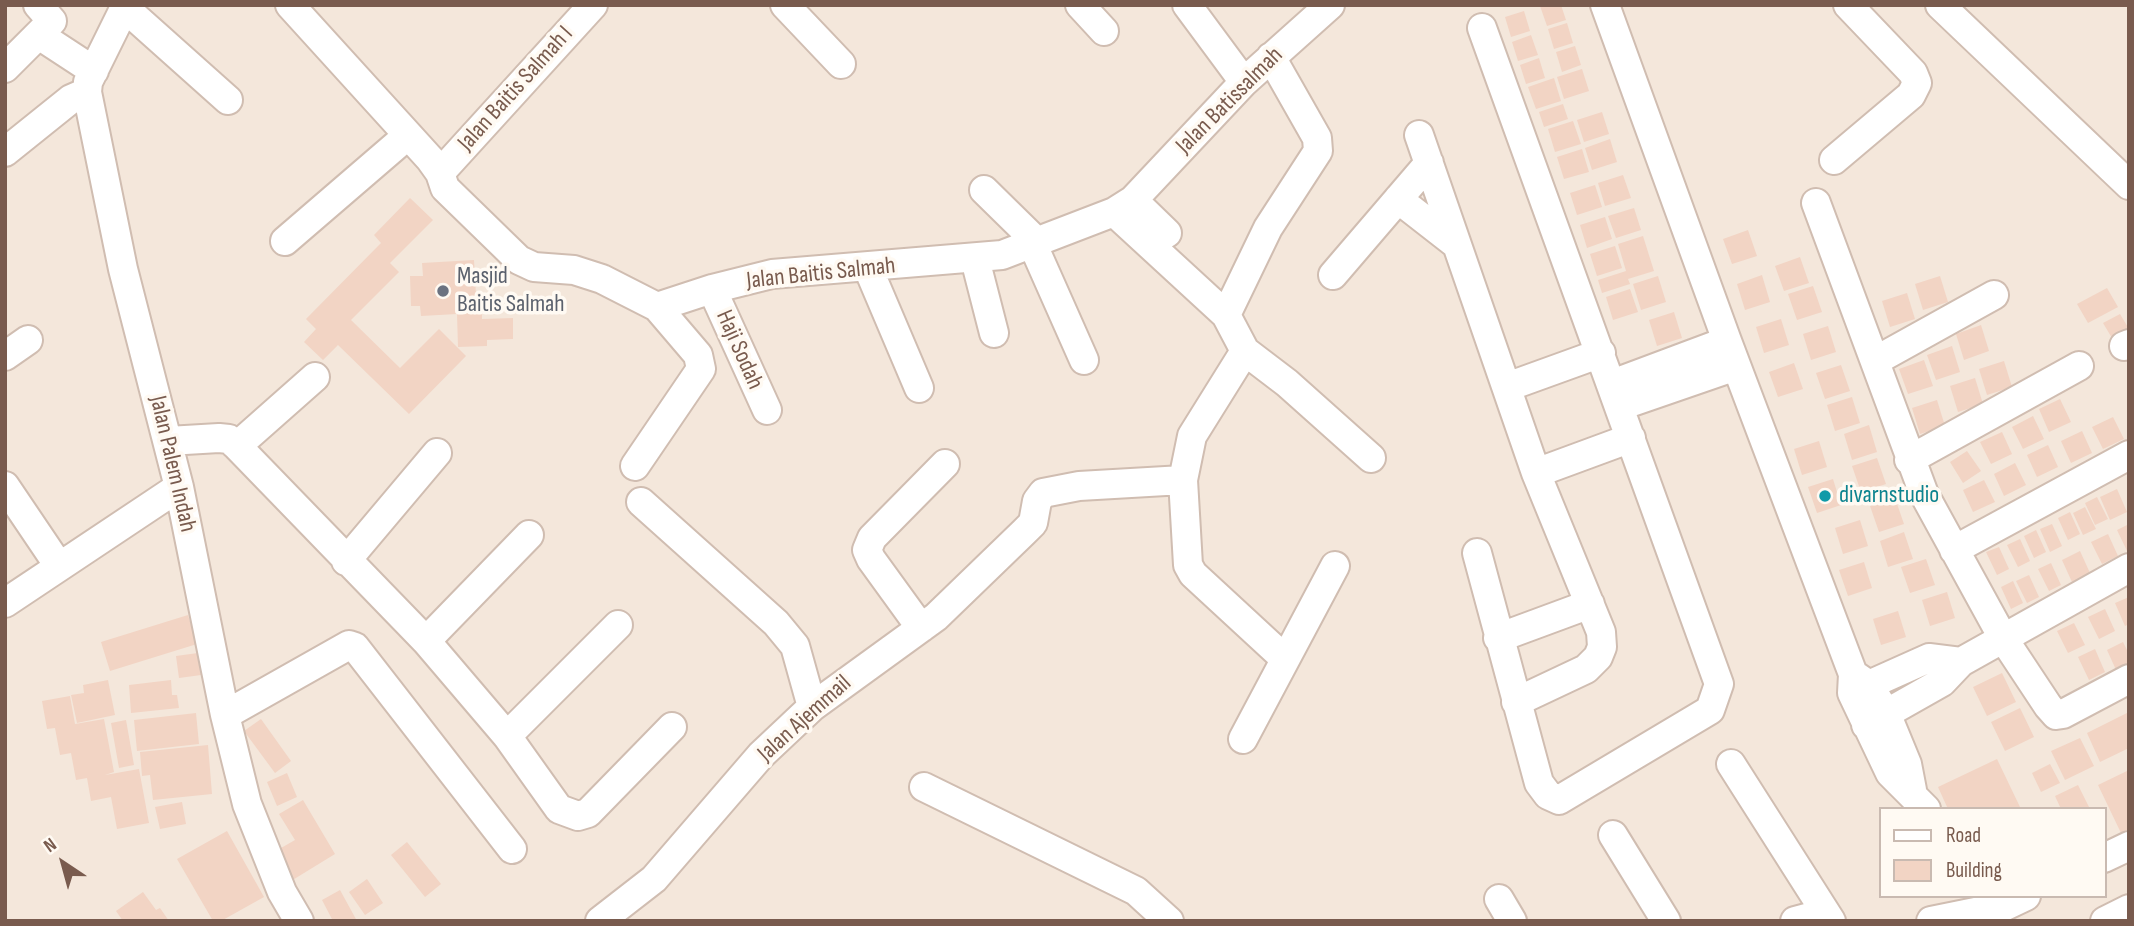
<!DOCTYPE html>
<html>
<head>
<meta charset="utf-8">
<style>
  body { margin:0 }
  #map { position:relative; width:2134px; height:926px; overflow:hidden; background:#fdf5ec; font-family:"Sofia Sans Condensed",sans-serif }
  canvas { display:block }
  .frame { position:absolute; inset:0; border:7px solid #795b4e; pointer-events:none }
  .legend { position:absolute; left:1879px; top:807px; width:228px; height:91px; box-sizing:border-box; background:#fffaf3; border:2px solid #c9bab1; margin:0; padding:9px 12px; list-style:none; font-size:21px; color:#795b4e }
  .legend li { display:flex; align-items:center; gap:14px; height:35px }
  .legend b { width:35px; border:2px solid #c9bab1 }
  .north { position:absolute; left:28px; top:828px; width:70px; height:70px; -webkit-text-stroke:5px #fffaf3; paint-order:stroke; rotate:324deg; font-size:19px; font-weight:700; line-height:28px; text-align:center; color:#795b4e }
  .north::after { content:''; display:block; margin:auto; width:24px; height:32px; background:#795b4e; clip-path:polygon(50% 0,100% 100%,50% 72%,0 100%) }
</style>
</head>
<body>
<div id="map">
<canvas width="2134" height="926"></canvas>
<div class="frame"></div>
<ul class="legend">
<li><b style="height:9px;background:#fff"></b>Road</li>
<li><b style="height:19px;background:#f2d4c4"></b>Building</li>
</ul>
<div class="north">N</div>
</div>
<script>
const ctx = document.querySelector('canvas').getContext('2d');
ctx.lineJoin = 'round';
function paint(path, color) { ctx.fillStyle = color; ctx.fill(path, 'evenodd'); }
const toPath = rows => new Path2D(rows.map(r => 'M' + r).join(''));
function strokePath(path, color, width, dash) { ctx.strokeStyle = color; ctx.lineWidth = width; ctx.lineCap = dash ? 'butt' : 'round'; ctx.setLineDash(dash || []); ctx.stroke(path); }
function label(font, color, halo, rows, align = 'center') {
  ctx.font = font + ' "Sofia Sans Condensed",sans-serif'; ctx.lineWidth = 7; ctx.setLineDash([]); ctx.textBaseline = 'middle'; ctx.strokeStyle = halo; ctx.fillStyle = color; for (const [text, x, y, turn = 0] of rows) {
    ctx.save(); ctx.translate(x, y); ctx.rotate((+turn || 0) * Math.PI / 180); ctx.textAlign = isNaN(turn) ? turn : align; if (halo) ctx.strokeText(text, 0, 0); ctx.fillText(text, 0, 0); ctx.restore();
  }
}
const residential = toPath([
  [5,5,2129,5,2129,921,5,921],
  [1880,809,2104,809,2104,896,1880,896]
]);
const building = toPath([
  [1544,5,1561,5,1566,20,1547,26,1540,6],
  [1524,11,1530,31,1511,37,1505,17],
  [1567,23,1573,43,1554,49,1548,29],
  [1531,35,1538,55,1518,61,1512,42],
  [1575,46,1581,65,1562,72,1556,52],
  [1539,58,1545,78,1526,84,1520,65],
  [1582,69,1589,91,1564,99,1557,77],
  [1554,78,1561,101,1536,109,1528,87],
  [1563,104,1568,119,1544,127,1539,112],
  [1602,112,1609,134,1584,142,1577,120],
  [1573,121,1581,144,1555,152,1548,129],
  [1610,139,1617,162,1592,170,1585,148],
  [1582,149,1589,172,1564,179,1557,157],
  [1623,175,1631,198,1605,206,1598,183],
  [1595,185,1602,207,1577,215,1570,193],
  [410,198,433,220,390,263,399,272,351,320,400,368,439,329,466,356,409,414,338,345,323,360,304,342,316,329,306,319,381,243,374,235],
  [1634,208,1641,230,1616,238,1608,216],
  [1605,217,1612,239,1587,248,1580,225],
  [1748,230,1757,256,1732,264,1723,239],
  [1643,236,1654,271,1628,279,1630,284,1602,293,1598,280,1626,271,1618,244],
  [1615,246,1622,268,1597,276,1590,254],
  [1800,257,1809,283,1784,291,1775,266],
  [474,260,477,313,482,313,482,319,513,318,513,339,487,340,487,346,458,347,457,314,421,316,420,306,411,306,410,276,423,276,422,263],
  [1762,275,1770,302,1745,310,1737,284],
  [1658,276,1666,302,1641,310,1633,284],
  [1940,276,1948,302,1923,310,1915,284],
  [1813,286,1822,312,1797,320,1788,294],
  [2107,288,2118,307,2088,323,2077,304],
  [1630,289,1638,312,1613,320,1606,297],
  [1907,293,1915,319,1890,327,1882,301],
  [1674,312,1682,338,1657,346,1649,320],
  [2120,314,2129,329,2129,342,2118,348,2103,323],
  [1781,319,1789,345,1764,353,1756,327],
  [1981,325,1989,351,1964,360,1956,334],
  [1828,326,1836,352,1811,360,1803,334],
  [1952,346,1960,372,1936,380,1927,355],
  [1924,360,1933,386,1908,394,1899,369],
  [2004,361,2012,387,1987,395,1979,369],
  [1794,363,1803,389,1778,397,1769,372],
  [1841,365,1850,391,1825,399,1816,373],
  [1975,378,1983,404,1958,412,1950,386],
  [1852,397,1860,423,1835,431,1827,405],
  [2060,399,2071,422,2049,432,2039,409],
  [1937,400,1945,426,1920,434,1912,408],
  [2033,416,2044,439,2023,449,2012,427],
  [2113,417,2124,439,2103,449,2092,427],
  [1869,425,1877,452,1852,460,1844,434],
  [2082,431,2092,453,2071,463,2061,441],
  [2002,432,2012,454,1991,464,1980,442],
  [1819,441,1827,467,1802,475,1794,449],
  [2048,445,2058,467,2037,477,2027,455],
  [1967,451,1981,471,1963,483,1950,462],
  [1877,458,1886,484,1861,492,1852,466],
  [2015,463,2026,485,2004,496,1994,474],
  [1833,479,1841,505,1817,513,1808,487],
  [1984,480,1995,502,1973,512,1963,490],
  [2117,489,2127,512,2110,520,2100,497],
  [2097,497,2108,519,2095,525,2085,503],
  [1895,498,1904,524,1879,532,1870,506],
  [2085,507,2096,529,2083,535,2073,513],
  [2070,512,2080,534,2068,540,2058,518],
  [1860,520,1868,546,1843,554,1835,528],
  [2052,524,2062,546,2050,552,2040,529],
  [2129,524,2129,555,2117,530],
  [2036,530,2046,552,2034,558,2024,536],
  [1904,532,1913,559,1888,567,1880,541],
  [2108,534,2118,556,2102,564,2091,542],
  [2020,539,2030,561,2018,567,2007,545],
  [1999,547,2009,569,1997,575,1986,552],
  [2080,551,2090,573,2072,582,2062,560],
  [1926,559,1935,585,1910,593,1901,567],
  [1864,562,1872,588,1848,596,1839,570],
  [2051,563,2061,585,2049,591,2038,569],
  [2029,575,2039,597,2027,603,2016,581],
  [2013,581,2023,603,2011,609,2001,587],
  [1947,592,1955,618,1930,626,1922,600],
  [2129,597,2129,624,2125,626,2115,603],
  [2105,609,2115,631,2099,639,2088,617],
  [1898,611,1906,637,1881,645,1873,619],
  [188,615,197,644,110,671,101,642],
  [2074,623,2085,645,2068,653,2057,631],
  [2123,642,2129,654,2129,666,2117,672,2107,650],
  [2095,649,2105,672,2089,680,2078,657],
  [198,653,201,675,179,678,176,656],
  [2002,673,2016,702,1987,716,1973,687],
  [108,680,115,715,77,723,71,695,84,693,83,685],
  [171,680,172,695,177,695,179,708,131,713,129,685],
  [70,696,75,724,104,719,114,772,105,775,139,769,149,823,117,829,111,797,91,801,87,778,76,780,71,753,60,755,55,728,47,729,42,701],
  [2020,708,2034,737,2005,751,1991,722],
  [2129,712,2129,748,2100,762,2087,733],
  [196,713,199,744,137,751,134,720],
  [261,719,291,761,275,773,244,731],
  [126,720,134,765,119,768,111,723],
  [2080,738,2094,766,2065,780,2051,751],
  [208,745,212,794,153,800,150,775,142,776,140,752],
  [1997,759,2020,807,1948,809,1938,787],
  [2050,764,2060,783,2041,792,2032,773],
  [2129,770,2129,829,2121,833,2098,785],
  [287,773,297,797,277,806,267,782],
  [2078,785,2090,809,2061,809,2055,796],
  [303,800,335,854,291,881,274,852,295,840,279,814],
  [182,802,186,824,160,829,155,807],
  [227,831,264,897,221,921,213,921,177,859],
  [407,842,441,884,425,897,391,855],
  [367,879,383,903,365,915,349,892],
  [340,890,357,921,333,921,322,900],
  [143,892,156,910,160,908,169,921,123,921,116,911]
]);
const minor = toPath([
  [126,5,88,82,87,92,123,269,179,487,225,715,247,804,282,892,299,921],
  [290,5,430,159,440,173,445,188,519,260,534,267,574,270,602,279,657,307,712,289,772,274,1002,255,1114,212,1133,200,1244,82,1330,5],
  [785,5,841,64],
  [1080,5,1104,31],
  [1187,5,1244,82],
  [1605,5,1727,341,1853,674,1852,693,1890,773,1926,809],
  [1940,5,2129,185],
  [125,8,228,100],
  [39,35,94,71],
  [5,68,52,21,38,5],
  [1419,135,1536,473,1601,632,1602,647,1598,657,1586,669,1516,702],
  [5,152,71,99,87,92],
  [1834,160,1911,95,1917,83,1913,73,1848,5],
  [440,173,593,5],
  [984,190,1038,243],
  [1398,199,1457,245],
  [1133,200,1167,233],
  [1816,203,1924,494,2003,638,2048,706,2056,715,2063,714,2129,679],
  [1114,212,1226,315,1245,351,1192,436,1183,480,1188,565,1193,574,1284,658],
  [285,241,407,136],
  [1033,245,1084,360],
  [975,259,994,333],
  [868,268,919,388],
  [1333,275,1429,163],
  [712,289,767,410],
  [1226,315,1268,228,1318,151,1317,138,1271,57],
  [2124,346,2129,344],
  [1245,351,1287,383,1371,458],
  [5,356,28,340],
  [1875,361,1994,295],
  [1612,384,1727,341],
  [1507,387,1601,353],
  [1620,406,1736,366],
  [168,441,219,438,229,439,237,446,426,641,507,736,559,809,578,816,588,813,672,727],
  [237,446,315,377],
  [1909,460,2079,366],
  [635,466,701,369,698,355,657,307],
  [1536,473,1631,438],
  [5,486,59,566],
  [641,502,776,623,795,646,812,707],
  [1954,550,2129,455],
  [1477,553,1539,783,1548,795,1559,800,1710,710,1719,684,1482,28],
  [346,561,437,453],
  [5,603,179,487],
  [921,628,871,559,867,550,872,538,945,464],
  [1498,638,1590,604],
  [426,641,529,535],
  [1853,674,1869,685,1886,713,1907,764,1912,790],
  [1853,692,1929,658,1961,662],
  [225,715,349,645,355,647,512,849],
  [1866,725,1942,682,1961,662,2129,568],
  [507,736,618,625],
  [1243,739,1335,566],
  [1731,764,1831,921],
  [924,787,1136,891,1169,921],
  [1613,835,1666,921],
  [2104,858,2129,846],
  [1499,899,1512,921],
  [600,921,654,879,761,755,812,707,936,617,1024,532,1033,523,1037,501,1043,493,1079,486,1183,480],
  [1795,921,1825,913],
  [1931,921,2005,906,2026,896],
  [2105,921,2129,909]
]);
const markers = [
  [443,291,7,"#6b7280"],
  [1825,496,7,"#0f9aa8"]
];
const streetNames = [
  ["Jalan Baitis Salmah I",516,89,-48],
  ["Jalan Batissalmah",1230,101,-45],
  ["Jalan Baitis Salmah",821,274,-6],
  ["Haji Sodah",739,350,66],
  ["Jalan Palem Indah",172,464,77],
  ["Jalan Ajemmail",805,719,-42]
];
const worshipNames = [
  ["Masjid",457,277],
  ["Baitis Salmah",457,305]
];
const cultureNames = [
  ["divarnstudio",1839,496]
];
paint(residential, '#f4e7db');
paint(building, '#f2d4c4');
strokePath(minor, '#d0bdb1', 32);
strokePath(minor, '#fff', 28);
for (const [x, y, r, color] of markers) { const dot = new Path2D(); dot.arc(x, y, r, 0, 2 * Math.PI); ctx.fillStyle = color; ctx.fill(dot); strokePath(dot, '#fffaf3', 2.5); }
label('24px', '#795b4e', '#fffaf3', streetNames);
label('24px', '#5b616d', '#fffaf3', worshipNames, 'left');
label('24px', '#0d838f', '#fffaf3', cultureNames, 'left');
</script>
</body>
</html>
